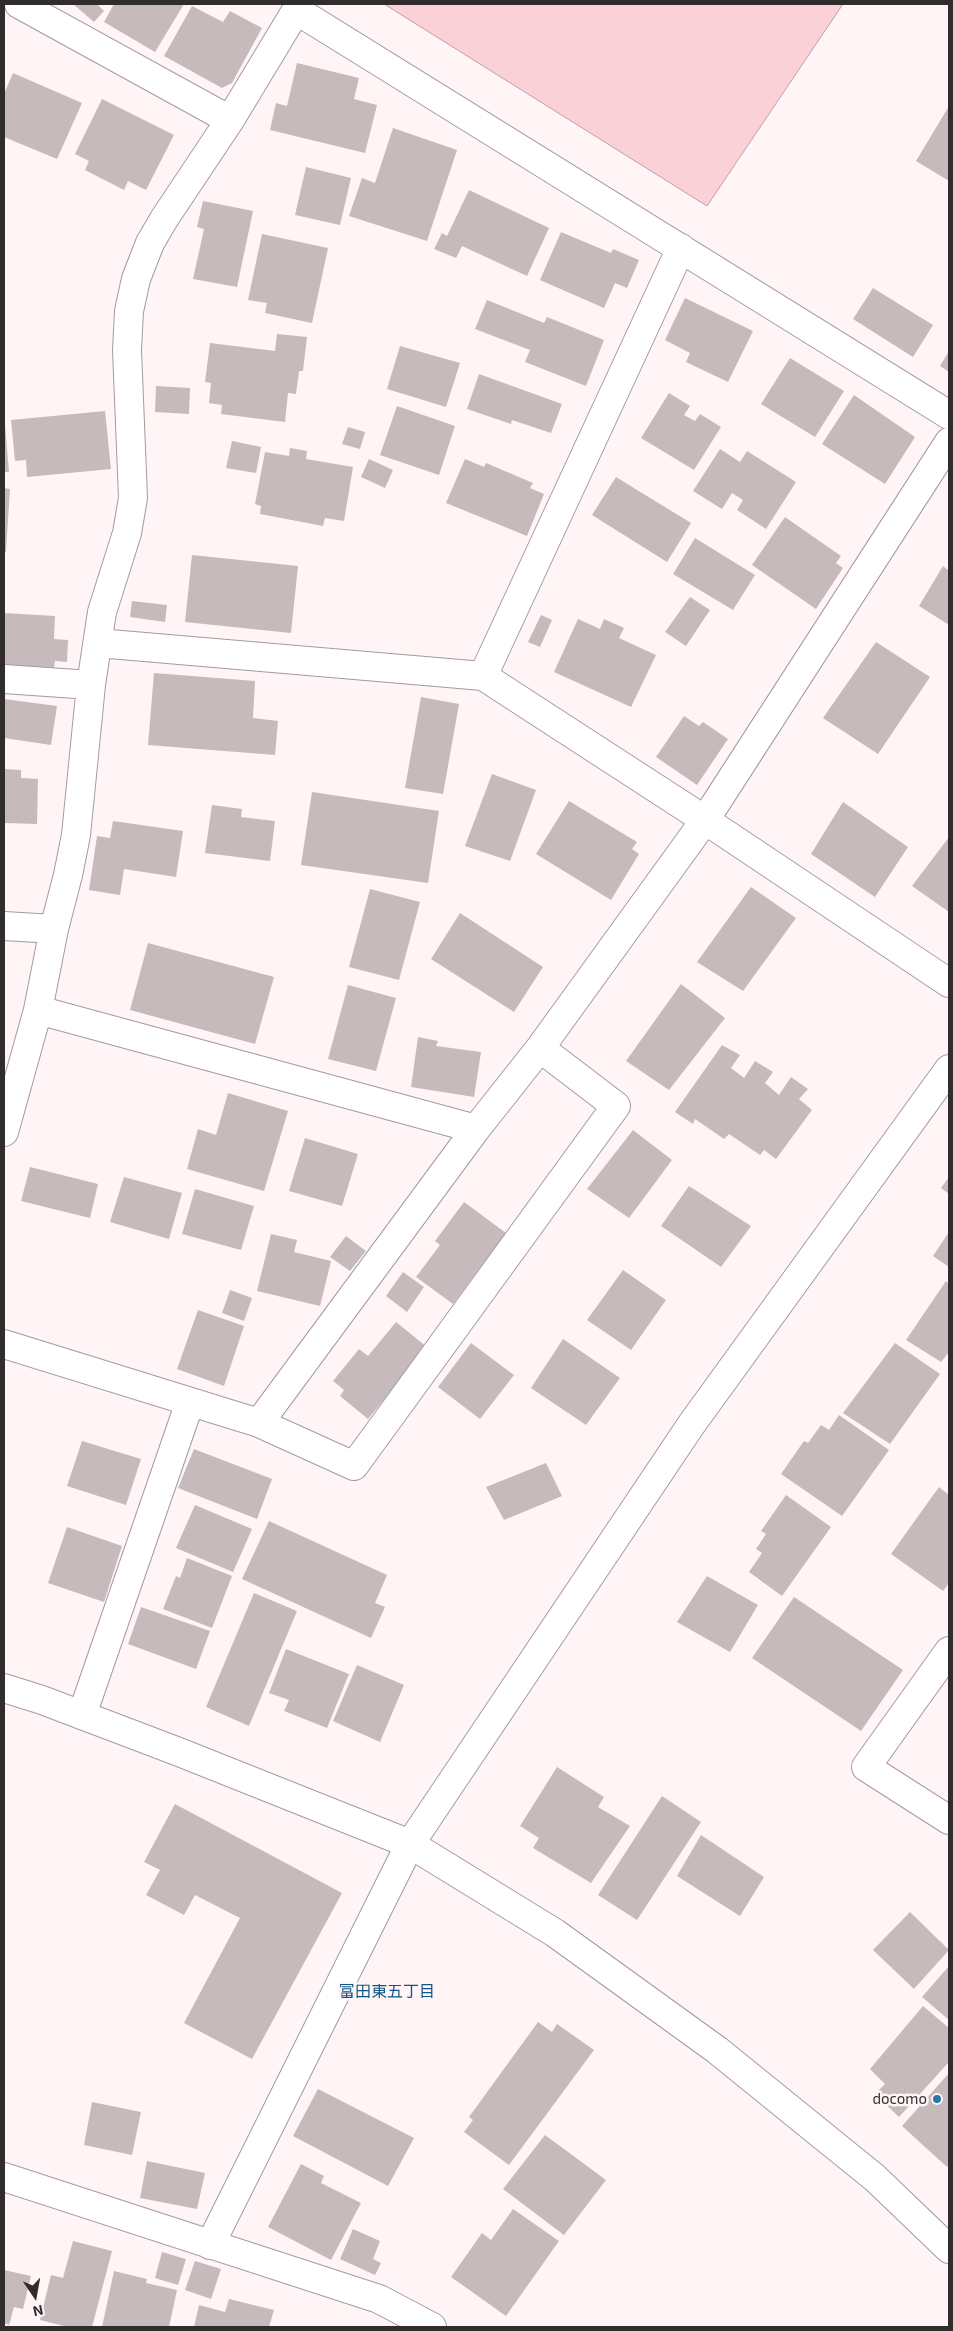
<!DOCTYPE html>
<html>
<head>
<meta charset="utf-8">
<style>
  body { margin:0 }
  #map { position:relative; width:953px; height:2331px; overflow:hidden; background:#fff5f6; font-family:"Exo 2",sans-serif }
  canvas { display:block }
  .frame { position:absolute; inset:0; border:5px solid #312d2d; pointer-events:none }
  .north { position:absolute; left:10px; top:2271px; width:50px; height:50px; -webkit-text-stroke:4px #fff5f6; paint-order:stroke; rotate:168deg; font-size:14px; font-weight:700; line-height:20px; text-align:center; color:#312d2d }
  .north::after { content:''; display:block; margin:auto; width:18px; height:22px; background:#312d2d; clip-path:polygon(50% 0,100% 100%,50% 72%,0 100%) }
</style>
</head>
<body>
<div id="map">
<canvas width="953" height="2331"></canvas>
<div class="frame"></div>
<div class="north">N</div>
</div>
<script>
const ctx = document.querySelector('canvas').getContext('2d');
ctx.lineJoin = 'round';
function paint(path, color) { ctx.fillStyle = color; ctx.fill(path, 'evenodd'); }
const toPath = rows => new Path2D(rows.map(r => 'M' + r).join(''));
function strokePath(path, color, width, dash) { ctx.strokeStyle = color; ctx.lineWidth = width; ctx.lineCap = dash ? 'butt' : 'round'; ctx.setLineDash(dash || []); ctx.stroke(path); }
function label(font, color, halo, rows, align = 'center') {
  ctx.font = font + ' "Exo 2","Noto Sans JP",sans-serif'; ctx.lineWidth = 5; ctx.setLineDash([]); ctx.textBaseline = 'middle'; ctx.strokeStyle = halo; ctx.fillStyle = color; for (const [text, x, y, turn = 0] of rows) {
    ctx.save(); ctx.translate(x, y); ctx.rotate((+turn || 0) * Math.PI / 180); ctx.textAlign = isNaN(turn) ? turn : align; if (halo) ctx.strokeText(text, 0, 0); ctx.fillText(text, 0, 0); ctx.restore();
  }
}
const water = toPath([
  [384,4,843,4,707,206,384,4]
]);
const building = toPath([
  [73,4,97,4,104,11,94,22],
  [114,4,184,4,155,52,104,22],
  [192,6,223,22,230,11,262,28,232,83,222,88,164,56],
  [297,63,359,78,354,99,377,105,365,153,270,130,276,103,287,106],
  [13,73,82,103,57,159,4,137,4,94],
  [102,99,174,135,146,190,128,181,124,190,85,170,89,161,75,154],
  [949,106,949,181,916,161],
  [393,128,457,150,427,241,349,216,362,178,375,183],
  [306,167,351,178,340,225,295,215],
  [469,190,549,228,527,276,462,246,456,258,434,249,442,233,447,236],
  [203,201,253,211,237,287,193,279,204,229,197,227],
  [561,232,611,253,613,249,639,260,627,288,615,283,604,308,540,280],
  [262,234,328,248,312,323,265,313,267,303,248,300],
  [873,288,933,325,913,357,853,319],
  [685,298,753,331,728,382,686,362,690,353,665,340],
  [487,300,544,323,547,317,604,340,586,386,525,362,530,350,475,329],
  [277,334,307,337,303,371,299,371,296,394,288,393,285,422,221,414,222,405,209,403,211,383,205,382,210,343,275,351],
  [400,346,460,363,446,407,387,389],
  [949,351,949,372,940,366],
  [790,358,844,391,815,437,761,404],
  [479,374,562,404,551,433,512,420,511,424,467,409],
  [156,386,190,388,189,414,155,412],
  [669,393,690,406,684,415,695,421,700,414,721,427,694,470,641,438],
  [854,395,915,437,885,484,822,444],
  [397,406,455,426,439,475,380,455],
  [105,411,111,469,27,477,26,460,15,461,11,420],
  [4,413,9,472,4,472],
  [348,427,365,432,360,449,342,444],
  [232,441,261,447,256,473,226,468],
  [290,448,307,451,306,459,353,467,344,521,325,518,323,526,260,514,261,506,255,504,265,452,289,456],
  [720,449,740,462,747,451,796,482,766,529,737,510,743,500,732,493,722,509,693,491],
  [369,459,393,470,385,488,361,477],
  [465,459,484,467,486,463,533,483,530,488,544,494,527,536,446,503],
  [616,477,691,523,667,562,592,515],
  [4,488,10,489,6,552,4,552],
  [785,517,841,556,836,563,843,568,816,609,752,565],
  [695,538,755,575,733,610,673,574],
  [192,555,298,566,291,633,185,622],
  [943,566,949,571,949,625,919,606],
  [690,597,710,610,686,646,665,632],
  [132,601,167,605,165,622,130,617],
  [4,613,55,616,54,639,68,640,67,662,55,661,54,668,4,665],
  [541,615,552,620,540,647,528,642],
  [578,619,600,629,604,619,624,628,619,638,656,655,631,707,554,672],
  [876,642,930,677,878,754,823,718],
  [154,673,255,681,253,718,278,721,275,755,148,745],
  [421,697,459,704,443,794,405,788],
  [4,699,57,706,51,745,4,738],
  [684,716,699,726,703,722,728,739,697,785,656,757],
  [4,769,21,770,21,778,38,779,37,824,4,823],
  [492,774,536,790,510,861,465,846],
  [312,792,439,811,428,883,301,865],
  [569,801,637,842,632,849,639,854,611,900,536,854],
  [843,802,908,847,875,897,811,854],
  [212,805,242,809,241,817,275,821,270,861,205,853],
  [113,821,183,831,176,877,124,869,120,895,89,890,97,836,110,838],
  [949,837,949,912,912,886],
  [751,887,796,918,743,991,697,962],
  [370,889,420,902,399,980,349,967],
  [460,913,543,967,514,1012,431,959],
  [148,943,274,977,255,1044,130,1010],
  [681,984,725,1018,669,1090,626,1061],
  [348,985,396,998,376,1071,328,1059],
  [418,1037,438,1041,436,1046,481,1052,474,1097,411,1087],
  [722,1045,740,1055,731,1068,744,1078,755,1061,773,1072,765,1083,779,1095,791,1077,808,1089,799,1099,812,1110,776,1159,764,1150,760,1155,729,1134,724,1139,695,1119,693,1124,675,1112],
  [228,1093,288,1111,264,1191,187,1169,198,1129,216,1135],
  [633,1130,672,1160,629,1218,587,1189],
  [305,1138,358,1154,342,1206,289,1191],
  [30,1167,98,1184,90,1218,21,1201],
  [124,1177,182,1193,169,1239,110,1222],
  [949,1177,949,1194,941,1188],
  [689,1186,751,1226,721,1267,661,1226],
  [195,1189,254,1206,241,1250,182,1234],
  [464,1202,506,1233,453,1304,416,1277,440,1245,435,1241],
  [949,1232,949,1267,933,1256],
  [271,1234,297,1240,294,1252,331,1261,320,1306,257,1291],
  [346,1236,366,1251,350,1271,330,1257],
  [623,1270,666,1300,631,1350,587,1320],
  [403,1272,424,1287,407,1312,386,1296],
  [946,1281,949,1284,949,1352,941,1362,906,1340],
  [230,1290,252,1298,244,1321,222,1313],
  [198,1310,244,1326,224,1386,177,1369],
  [396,1322,427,1347,368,1419,340,1396,344,1390,333,1381,359,1349,368,1356],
  [563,1339,620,1378,586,1425,531,1388],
  [471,1343,514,1375,480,1419,438,1387],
  [895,1343,940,1374,890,1444,843,1413],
  [839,1415,889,1450,842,1516,781,1474,804,1441,808,1443,821,1425,829,1430],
  [82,1441,141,1459,126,1505,67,1486],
  [194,1449,272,1479,257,1519,178,1488],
  [546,1463,562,1496,504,1520,486,1487],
  [939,1487,949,1495,949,1583,943,1591,891,1554],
  [786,1495,831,1527,782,1596,749,1572,762,1553,756,1549,766,1534,761,1531],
  [195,1505,252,1529,233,1572,176,1548],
  [269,1521,387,1575,375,1603,385,1607,371,1638,242,1579],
  [67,1527,122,1546,104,1602,48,1583],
  [187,1558,232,1576,212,1628,163,1609,176,1576,180,1578],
  [707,1576,758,1605,730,1652,677,1622],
  [254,1593,297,1611,249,1726,206,1707],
  [794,1597,903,1670,861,1731,752,1658],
  [141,1607,210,1631,196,1669,128,1644],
  [286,1649,349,1674,327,1728,284,1711,289,1700,269,1693],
  [357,1665,404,1685,380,1742,333,1721],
  [557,1767,604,1797,598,1807,630,1826,591,1883,533,1848,539,1838,520,1826],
  [662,1796,701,1822,637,1920,598,1895],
  [175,1804,342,1893,252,2059,184,2023,240,1918,195,1895,184,1915,146,1895,160,1870,144,1862],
  [701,1835,764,1877,740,1916,677,1876],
  [910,1912,949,1950,914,1989,873,1950],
  [949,1966,949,2020,922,1997],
  [923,2006,949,2028,949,2062,899,2117,875,2094,885,2084,870,2069],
  [538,2022,552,2032,557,2024,594,2050,509,2165,464,2132,473,2120,469,2117],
  [949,2073,949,2165,947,2167,902,2126],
  [318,2089,414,2138,388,2186,293,2136],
  [92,2102,141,2112,132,2155,84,2145],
  [545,2135,606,2180,564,2235,503,2189],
  [147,2161,205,2173,197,2209,140,2198],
  [301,2164,324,2176,321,2183,361,2203,331,2260,268,2227],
  [513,2209,559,2241,506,2316,451,2277,482,2233,491,2240],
  [353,2229,380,2241,373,2259,381,2263,375,2275,340,2259],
  [73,2241,112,2251,92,2327,68,2327,40,2320,51,2275,63,2278],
  [162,2252,186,2259,178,2285,155,2278],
  [195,2261,221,2269,211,2299,185,2290],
  [4,2270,31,2276,23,2309,14,2307,9,2325,4,2323],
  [114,2271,147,2279,146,2283,177,2290,169,2327,102,2327],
  [229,2299,274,2310,269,2327,194,2327,199,2305,225,2312]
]);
const minor = toPath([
  [19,4,230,120],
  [296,10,949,415],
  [98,643,483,676,705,820,949,983],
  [483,676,681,248],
  [4,679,91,685],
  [4,926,54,929],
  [38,1010,476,1129],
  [4,1132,38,1010,54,929,68,875,76,835,91,685,102,612,127,533,133,498,127,350,129,311,136,279,150,243,164,219,230,120,300,4],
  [4,1344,259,1423,354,1466,616,1106,540,1048],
  [259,1423,476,1129,540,1048,705,820,949,442],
  [949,1651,866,1767,949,1820],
  [82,1715,190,1402],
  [4,2177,379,2299,432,2327],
  [210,2245,410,1844]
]);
const tertiary = toPath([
  [4,1688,42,1700,179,1752,410,1844,555,1933,717,2050,875,2178,949,2249],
  [410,1844,691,1425,949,1069]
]);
const markers = [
  [937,2099,5,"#2e74a9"]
];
const poiNames = [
  ["docomo",927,2099]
];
const neighbourhoodNames = [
  ["富田東五丁目",387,1992]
];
paint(water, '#fbd1d8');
strokePath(water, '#bea0a5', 1);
paint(building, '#c6babc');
strokePath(minor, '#a59a9c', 30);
strokePath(tertiary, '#a59a9c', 30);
strokePath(minor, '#fff', 28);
strokePath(tertiary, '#fff', 28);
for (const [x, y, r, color] of markers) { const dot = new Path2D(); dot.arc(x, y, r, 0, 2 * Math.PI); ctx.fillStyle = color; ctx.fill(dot); strokePath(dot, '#fff5f6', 2); }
label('15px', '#312d2d', '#fff5f6', poiNames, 'right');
label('16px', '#125685', '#fff5f6', neighbourhoodNames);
</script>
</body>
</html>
